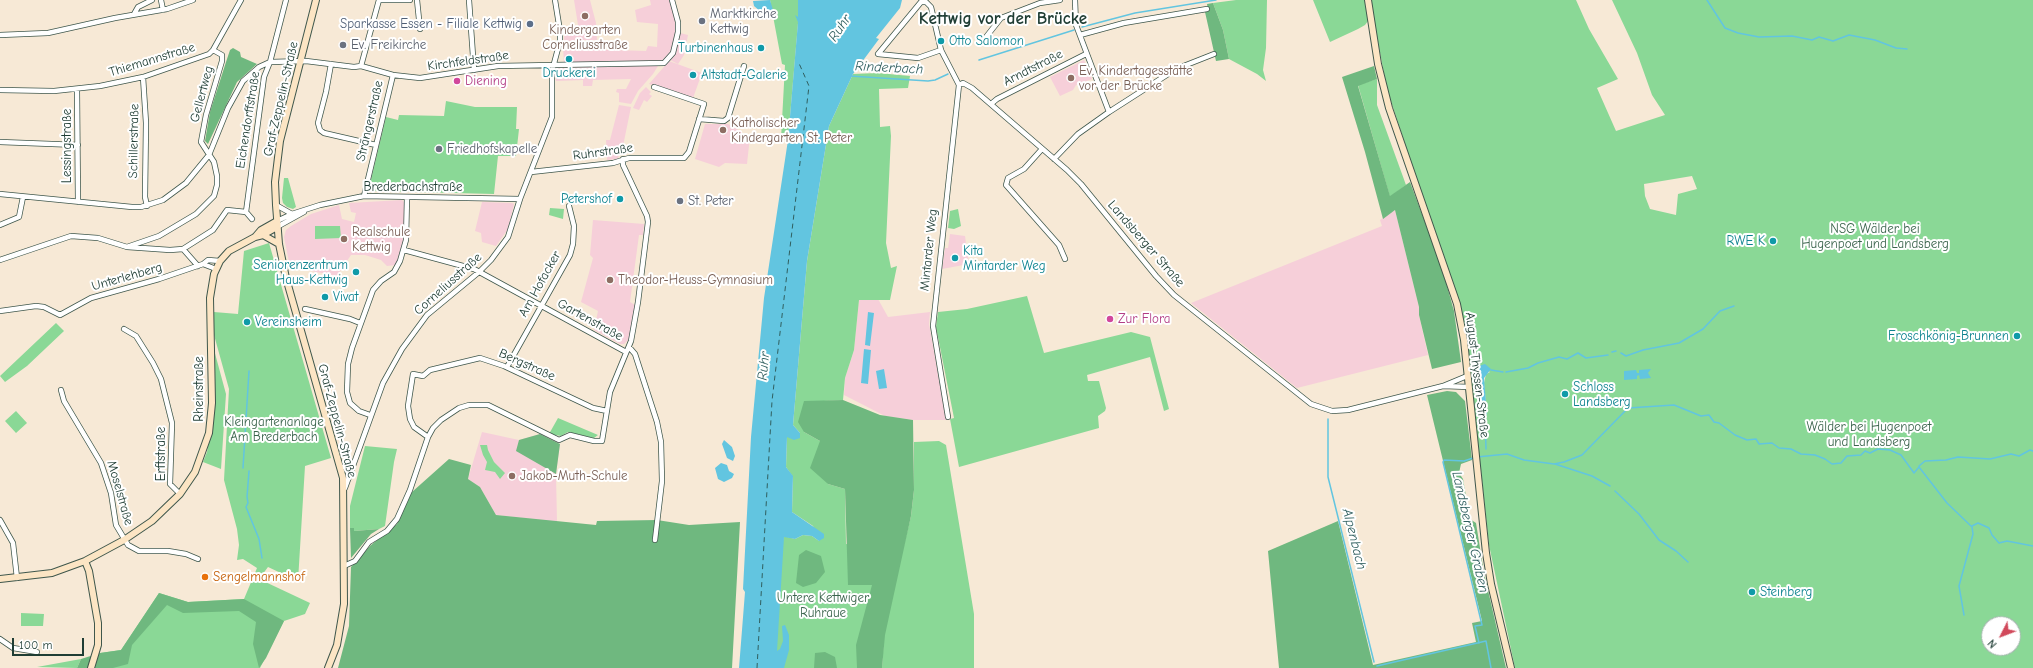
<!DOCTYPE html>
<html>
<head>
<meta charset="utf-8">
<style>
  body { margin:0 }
  #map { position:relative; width:2033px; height:668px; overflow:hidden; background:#f7e9d6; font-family:"Comic Neue",sans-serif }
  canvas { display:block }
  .north { position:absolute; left:1981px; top:616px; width:40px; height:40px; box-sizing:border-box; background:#fff; border:1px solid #a5b1ae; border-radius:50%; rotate:228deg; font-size:11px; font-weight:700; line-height:16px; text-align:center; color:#1f3d34 }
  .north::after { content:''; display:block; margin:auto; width:14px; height:18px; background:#d1495b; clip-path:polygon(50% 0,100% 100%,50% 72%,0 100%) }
  .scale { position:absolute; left:12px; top:638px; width:72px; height:18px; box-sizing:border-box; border:2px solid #1f3d34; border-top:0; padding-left:5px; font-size:12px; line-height:14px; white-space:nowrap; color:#1f3d34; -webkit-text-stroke:3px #fff; paint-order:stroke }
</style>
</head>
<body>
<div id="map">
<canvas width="2033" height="668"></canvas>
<div class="north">N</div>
<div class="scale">100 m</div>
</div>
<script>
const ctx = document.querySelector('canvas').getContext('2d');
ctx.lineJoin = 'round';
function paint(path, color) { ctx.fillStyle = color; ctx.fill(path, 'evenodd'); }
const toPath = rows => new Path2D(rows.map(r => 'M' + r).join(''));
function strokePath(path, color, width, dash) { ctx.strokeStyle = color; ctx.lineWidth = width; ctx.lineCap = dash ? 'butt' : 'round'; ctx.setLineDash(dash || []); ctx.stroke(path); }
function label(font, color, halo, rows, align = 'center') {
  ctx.font = font + ' "Comic Neue",sans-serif'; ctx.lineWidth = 4; ctx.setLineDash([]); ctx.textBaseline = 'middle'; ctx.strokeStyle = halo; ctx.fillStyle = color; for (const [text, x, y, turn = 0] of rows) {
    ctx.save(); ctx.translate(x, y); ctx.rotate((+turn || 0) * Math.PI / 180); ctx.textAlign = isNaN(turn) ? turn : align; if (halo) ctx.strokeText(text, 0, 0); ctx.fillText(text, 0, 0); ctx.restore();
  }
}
const built = toPath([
  [574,0,590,0,596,23,597,40,582,40,582,49,646,51,648,46,657,47,658,24,637,22,635,10,651,5,650,0,670,0,676,22,674,45,669,55,664,61,564,65,563,44,579,41,564,41,565,27,578,25],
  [680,33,688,35,684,55,678,64,670,60,678,45],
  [1084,60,1092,79,1076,85,1073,90,1060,96,1050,77],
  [669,61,702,73,693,98,649,84],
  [652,65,658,66,653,74,638,91,631,104,619,102,619,93,616,92,617,89,626,89,631,79,593,80,592,86,583,86,583,80,556,81,555,68],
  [646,87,651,92,649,94,652,96,647,102,644,100,639,110,633,108,640,93],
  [619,105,631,107,622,151,617,159,607,160,606,140,610,140],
  [705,124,728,124,742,132,742,135,750,136,747,164,725,163,719,167,695,159],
  [402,200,405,203,403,242,396,265,387,266,381,260,365,255,351,255,337,276,290,267,284,237,286,230,291,226,311,214,339,205,342,219,354,222,356,213,351,212,349,203],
  [482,202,512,203,514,204,508,229,496,246,482,242,481,233,475,231],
  [1395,210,1419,307,1419,315,1428,355,1297,388,1191,303,1382,226,1380,220],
  [593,220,644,224,643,235,639,235,630,302,635,305,629,339,624,344,620,344,594,330,598,311,581,302,593,258,590,255],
  [950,234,965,236,969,264,942,269,945,248,948,248],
  [878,299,888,317,930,312,929,324,947,420,913,420,885,416,844,395,845,378,854,350,859,300],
  [482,432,519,440,540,434,560,444,556,474,557,522,496,515,480,487,468,479]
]);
const green = toPath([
  [770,0,800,0,788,140,781,139,785,65,782,64],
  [1236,0,1267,0,1266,48,1263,70,1266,81,1257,74,1229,59,1223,30,1213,3],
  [1313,0,1365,0,1368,21,1365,25,1358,29,1330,42],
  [1370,0,1576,0,1589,29,1618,79,1597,88,1616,131,1665,115,1652,95,1637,53,1612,0,2033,0,2033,668,1515,668,1489,545,1481,471,1458,305,1387,89],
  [1692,176,1697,189,1678,194,1676,215,1650,209,1645,196,1644,184],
  [1479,366,1490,372,1486,374,1484,383,1487,414,1485,416],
  [1989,624,2013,624,2013,648,1989,648],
  [878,73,910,76,908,88,879,89,880,127,890,126,891,136,886,243,891,268,897,266,890,300,859,300,854,350,845,378,843,400,804,402,804,432,820,441,828,484,845,489,846,544,903,549,911,516,914,490,914,442,939,441,946,445,974,614,974,668,882,668,884,637,871,668,757,668,784,536,795,539,803,535,812,536,819,541,813,526,792,512,793,477,786,467,787,437,800,433,793,425,807,261,829,126,853,74],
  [1377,79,1377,105,1406,185,1390,197,1358,85],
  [446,101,475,107,517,107,516,129,519,129,516,156,498,156,494,194,370,191,369,188,386,117,398,120,399,115,444,116],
  [284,178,288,178,296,207,293,209,287,207,283,203,282,198],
  [550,208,564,209,563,219,549,215],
  [958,209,961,226,954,229,948,228,950,211],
  [315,226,340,226,341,238,315,239],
  [269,243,331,458,305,466,298,581,268,567,259,579,310,603,305,614,284,621,260,668,95,668,100,653,121,650,159,593,188,602,244,599,257,568,243,559,237,560,239,545,237,529,224,480,229,389,214,335,214,312,238,314,244,251],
  [1027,296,1044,353,1131,332,1150,337,1169,409,1164,411,1150,357,1087,375,1088,381,1099,381,1106,408,1105,411,1098,416,1099,428,959,467,950,419,954,418,936,327,938,312,967,309],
  [56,323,64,331,27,366,5,382,0,376],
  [213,346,226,394,221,469,203,462,207,452,214,412],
  [16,411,27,423,16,433,5,421],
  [558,418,598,435,594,438,568,432,561,436,549,434],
  [480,445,487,445,488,450,494,462,505,473,500,479,495,472,485,470,487,462,483,455],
  [365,446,397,449,394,462,385,526,379,529,354,531,354,528,350,528,350,506],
  [21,613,44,614,43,626,21,626],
  [81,659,77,668,37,667]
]);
const forest = toPath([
  [1213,3,1223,30,1229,59,1216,61,1205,12,1208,11,1207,4],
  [233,48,240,52,241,57,257,64,237,82,208,144,205,141,210,112,226,62,230,50],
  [1374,66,1377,79,1358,86,1390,196,1410,182,1442,268,1454,311,1461,362,1432,369,1419,315,1419,307,1395,210,1383,219,1365,152,1342,77],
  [1447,391,1456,392,1465,401,1472,460,1461,464,1459,473,1463,479,1470,519,1476,523,1484,573,1506,668,1279,668,1268,551,1338,521,1373,665,1476,642,1472,623,1482,621,1427,395],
  [843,400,880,415,913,420,914,490,911,516,885,635,882,668,857,668,856,645,872,585,848,585,845,489,828,484,810,468,820,441,804,432,798,422,804,401],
  [540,434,560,444,556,474,516,451,519,440],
  [449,459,471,465,468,479,480,487,496,515,596,525,597,521,657,520,689,525,740,522,732,668,338,668,349,626,351,567,371,545,397,524,412,492],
  [350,528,354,528,354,531,379,529,371,534,351,558],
  [806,550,821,556,825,572,816,583,803,587,796,583,799,555],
  [159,593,188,602,244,599,284,621,266,658,259,668,253,644,256,622,239,611,183,613,167,605,132,645,128,664,113,668,77,668,81,659,100,653,121,650],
  [825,652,835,657,837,668,814,668,815,653]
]);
const water = toPath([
  [770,0,773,10,761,12,754,6,753,1],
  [798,0,902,0,900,8,876,38,879,39,853,74,829,126,807,261,793,425,800,433,800,438,794,440,787,437,786,467,793,476,792,512,824,534,824,538,819,541,812,536,803,535,795,539,784,537,777,651,780,649,783,641,782,626,785,625,789,635,789,650,784,668,739,668,745,592,743,589,751,437,764,298,788,140,798,22,795,15,798,17],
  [868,312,874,313,870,346,865,345],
  [864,349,871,350,868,384,861,383],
  [1485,364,1491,369,1484,378,1487,414,1485,416,1481,412,1476,371,1479,366],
  [884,369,887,388,879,389,876,371],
  [1651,369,1648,373,1651,378,1640,379,1639,375,1637,376,1637,379,1624,380,1624,371,1636,370,1637,373,1639,373,1639,370],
  [724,440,732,447,735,456,733,461,727,458,722,444],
  [721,463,727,465,729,471,734,474,732,478,724,482,718,479,715,468]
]);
const stream = toPath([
  [1707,0,1725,28,1738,33,1759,37,1792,36,1812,40,1819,37,1833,41,1849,35,1875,40,1896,48,1907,49],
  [1082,27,1135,13,1216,0],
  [979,60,1074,30],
  [850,76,928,81,935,80,948,74],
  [1612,352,1616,351],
  [1621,353,1626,356,1643,350,1679,343,1703,329,1720,311,1734,306],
  [1491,370,1503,372],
  [1506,372,1528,368,1538,363,1559,357,1567,359,1578,353,1586,358,1608,355],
  [1485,416,1486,449],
  [1328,419,1328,477,1374,662],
  [1477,457,1507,454,1524,460,1554,464,1564,462,1582,455,1628,408,1674,405,1701,416,1709,415,1714,422,1719,423,1735,435,1747,440,1756,439,1759,444,1772,443,1779,448,1791,449,1801,454,1815,455,1825,459,1832,464,1841,463,1847,456,1861,455,1865,451,1870,453,1878,449,1890,450,1901,455,1914,473,1919,467,1947,503,1972,527],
  [1473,458,1464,461,1444,460,1443,462,1482,625,1475,626,1479,643],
  [1555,464,1592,476,1610,486],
  [1919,466,1925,461,1946,460,1958,457,1990,459,2011,454,2019,456,2030,450,2033,451],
  [243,468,249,371],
  [249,471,247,497,248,503,246,507,259,539,262,558],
  [1615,491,1639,514,1659,540,1676,551,1688,562],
  [1972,526,1978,523,1989,528,1992,535,1999,543,2007,541,2033,546],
  [1964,615,1959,586,1973,534,1972,527],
  [1377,666,1486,641,1491,668]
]);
const ferry = toPath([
  [757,668,772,401,809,86,798,61]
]);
const street = toPath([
  [161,0,163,10],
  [380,0,410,0],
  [417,0,420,29],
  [469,0,474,70],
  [921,2,878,54,918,58,941,50],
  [921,2,926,2,931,7,941,50,959,85],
  [134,14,138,7,152,0],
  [0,35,48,33,115,18,167,9,193,0],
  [1080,35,1124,23,1207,9],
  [986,37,1001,18,1040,3,1060,0],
  [331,64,326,92,318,123,320,130,324,133,376,145],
  [361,66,379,0],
  [143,77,146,123,145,197,147,206],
  [959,85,963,83,972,88,1067,170,1081,184,1156,276,1174,295,1311,404,1332,411,1348,410,1443,386,1467,376],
  [0,90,54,91,100,86,143,77,209,54,213,50,241,0],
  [77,90,78,202],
  [991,104,997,99,1086,54],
  [1109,112,1176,69,1214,54],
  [699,119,724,121,728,118,744,66],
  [0,142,78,145],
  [1042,149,1024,169,1008,178,1006,185,1059,245,1065,259],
  [1054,159,1078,134,1109,112,1076,25,1075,0],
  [531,172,613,163,629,158,684,158,689,152,704,104,654,87],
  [0,194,132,207,141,207,163,200,186,183,209,155,228,108,243,81,259,67,270,62,306,61,354,67,361,66,393,75,420,78,498,66,664,63,673,53,678,32,678,22,672,0],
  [364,196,393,75],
  [276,205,292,214],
  [252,219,246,212,264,77,270,62,286,0],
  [277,221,292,214,320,205,364,196,520,199],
  [0,225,19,217,23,197],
  [277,227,304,212],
  [127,247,159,236,196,214,214,196,217,185,217,176,214,162,201,142,206,115,222,61,222,55,213,50],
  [183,249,213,230,227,210,246,212],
  [404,250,474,269,626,352],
  [0,260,71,236,98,238,127,247,170,250,183,249,198,266],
  [203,264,216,269],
  [305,309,350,319,360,323],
  [0,311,36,306,44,307,60,315,91,298,159,279,203,264,208,260,220,261],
  [124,329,136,336,153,363,161,379,172,423,170,484,180,494],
  [629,347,635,354,657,422,661,442,662,481,655,540],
  [507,367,570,255,573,244,574,226,569,206],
  [1443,386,1469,387],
  [61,390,64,401,101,463,111,493,116,525,128,545,139,551,168,551,186,554,198,559],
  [370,415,359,411,350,403,347,392,348,364,352,348,373,290,381,281,394,272,400,261,406,240,407,197],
  [948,417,933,326,959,85],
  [428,437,414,427,410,419,408,406,413,374,423,376,430,370,480,358,504,366,593,408,607,411],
  [341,468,352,463],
  [345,488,383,383,402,349,427,315,479,272,491,260,508,237,520,199,552,117,552,71,560,41,560,31,555,0],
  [0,520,13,543,17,578],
  [344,566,355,561,369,542,387,531,397,519,410,490,428,437,433,428,441,420,459,408,469,405,488,405,559,440,570,435,594,441,602,441,610,392,631,341,638,302,648,222,647,216,623,165,623,159],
  [0,639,13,648,37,652]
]);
const secondary = toPath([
  [316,0,280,141,275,182,276,205,279,244,286,278,343,478,344,604,337,645,328,668],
  [1368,0,1378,64,1389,108,1457,304,1464,340,1486,553,1491,584,1511,668],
  [263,235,279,244],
  [255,237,263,235,277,227],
  [85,561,89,571,98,623,98,645,91,668],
  [0,579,52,573,85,561,124,540,152,521,180,494,195,472,209,433,212,403,210,298,214,274,220,261,229,251,255,237,261,230,277,221]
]);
const markers = [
  [585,16,4,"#8d6e63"],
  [702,21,4,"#6b7280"],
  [530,24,4,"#5c6f8a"],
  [941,41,4,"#0f9aa8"],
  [343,45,4,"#6b7280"],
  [761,48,4,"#0f9aa8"],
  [569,59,4,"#0f9aa8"],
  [693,75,4,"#0f9aa8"],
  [1071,78,4,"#8d6e63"],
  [457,81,4,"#d1479c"],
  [723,130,4,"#8d6e63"],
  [439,149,4,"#6b7280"],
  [620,199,4,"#0f9aa8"],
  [680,201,4,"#6b7280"],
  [344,239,4,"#8d6e63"],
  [1773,241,4,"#0f9aa8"],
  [955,258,4,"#0f9aa8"],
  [356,272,4,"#0f9aa8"],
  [610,280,4,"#8d6e63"],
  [325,297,4,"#0f9aa8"],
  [1110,319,4,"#d1479c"],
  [247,322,4,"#0f9aa8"],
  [2017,336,4,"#0f9aa8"],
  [1565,394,4,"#0f9aa8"],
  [512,476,4,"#8d6e63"],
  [205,577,4,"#e8710a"],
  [1752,592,4,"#0f9aa8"]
];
const worshipNames = [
  ["Marktkirche",710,14],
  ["Kettwig",710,29],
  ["Ev. Freikirche",351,45],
  ["Friedhofskapelle",447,149],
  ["St. Peter",688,201]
];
const serviceNames = [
  ["Sparkasse Essen - Filiale Kettwig",522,24]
];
const educationNames = [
  ["Kindergarten",585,30,"center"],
  ["Corneliusstraße",585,45,"center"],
  ["Ev. Kindertagesstätte",1079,71],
  ["vor der Brücke",1079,86],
  ["Katholischer",731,123],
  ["Kindergarten St. Peter",731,138],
  ["Realschule",352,232],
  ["Kettwig",352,247],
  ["Theodor-Heuss-Gymnasium",618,280],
  ["Jakob-Muth-Schule",520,476]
];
const cultureNames = [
  ["Otto Salomon",949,41],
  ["Turbinenhaus",753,48,"right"],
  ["Druckerei",569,73,"center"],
  ["Altstadt-Galerie",701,75],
  ["Petershof",612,199,"right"],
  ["RWE K",1765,241,"right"],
  ["Kita",963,251],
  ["Mintarder Weg",963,266],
  ["Seniorenzentrum",348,265,"right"],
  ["Haus-Kettwig",348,280,"right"],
  ["Vivat",333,297],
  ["Vereinsheim",255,322],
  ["Froschkönig-Brunnen",2009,336,"right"],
  ["Schloss",1573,387],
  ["Landsberg",1573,402],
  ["Steinberg",1760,592]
];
const streetNames = [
  ["Thiemannstraße",152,60,-17],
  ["Kirchfeldstraße",468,61,-8],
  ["Arndtstraße",1033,68,-27],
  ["Gellertweg",202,94,-75],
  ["Graf-Zeppelin-Straße",281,99,-77],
  ["Eichendorffstraße",248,120,-81],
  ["Strängerstraße",370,121,-77],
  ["Schillerstraße",134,141,-89],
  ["Lessingstraße",67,146,-90],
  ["Ruhrstraße",603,152,-8],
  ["Brederbachstraße",413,187],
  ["Landsberger Straße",1146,244,49],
  ["Mintarder Weg",929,250,-84],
  ["Unterlehberg",127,277,-16],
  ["Corneliusstraße",448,284,-42],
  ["Am Hofacker",540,284,-61],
  ["Gartenstraße",590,320,29],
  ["Bergstraße",527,365,24],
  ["August-Thyssen-Straße",1477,375,83],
  ["Rheinstraße",199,389,-90],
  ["Graf-Zeppelin-Straße",337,421,75],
  ["Erftstraße",161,454,-90],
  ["Moselstraße",120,493,74]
];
const hotelNames = [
  ["Diening",465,81],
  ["Zur Flora",1118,319]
];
const parkNames = [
  ["NSG Wälder bei",1875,229],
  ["Hugenpoet und Landsberg",1875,244],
  ["Kleingartenanlage",274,422],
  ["Am Brederbach",274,437],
  ["Wälder bei Hugenpoet",1869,427],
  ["und Landsberg",1869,442],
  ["Untere Kettwiger",823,598],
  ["Ruhraue",823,613]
];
const foodNames = [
  ["Sengelmannshof",213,577]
];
const waterNames = [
  ["Ruhr",840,28,-56],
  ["Rinderbach",889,68,3],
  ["Ruhr",764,366,-84],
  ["Landsberger Graben",1470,532,77],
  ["Alpenbach",1354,539,76]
];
const districtNames = [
  ["Kettwig vor der Brücke",1003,19]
];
paint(built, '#f6cfd9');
paint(green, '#8ad896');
paint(forest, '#6fb87f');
paint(water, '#62c5e0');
strokePath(stream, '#62c5e0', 1.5);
strokePath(ferry, '#305f5f', 1, [5, 4]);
strokePath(street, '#3f574c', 6);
strokePath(secondary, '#3f574c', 8);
strokePath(street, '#fff', 4.5);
strokePath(secondary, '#fce5c4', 6);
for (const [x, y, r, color] of markers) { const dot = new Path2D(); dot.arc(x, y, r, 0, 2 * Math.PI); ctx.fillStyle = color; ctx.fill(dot); strokePath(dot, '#fff', 1.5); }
label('13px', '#5b616d', '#fff', worshipNames, 'left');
label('13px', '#4e5e75', '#fff', serviceNames, 'right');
label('13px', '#785e54', '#fff', educationNames, 'left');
label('13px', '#0d838f', '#fff', cultureNames, 'left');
label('13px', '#1f3d34', '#fff', streetNames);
label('13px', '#b23c85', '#fff', hotelNames, 'left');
label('13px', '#3a644c', '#fff', parkNames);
label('13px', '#c56008', '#fff', foodNames, 'left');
label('italic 14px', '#305f5f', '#fff', waterNames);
label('bold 17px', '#1f3d34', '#fff', districtNames);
</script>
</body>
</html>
